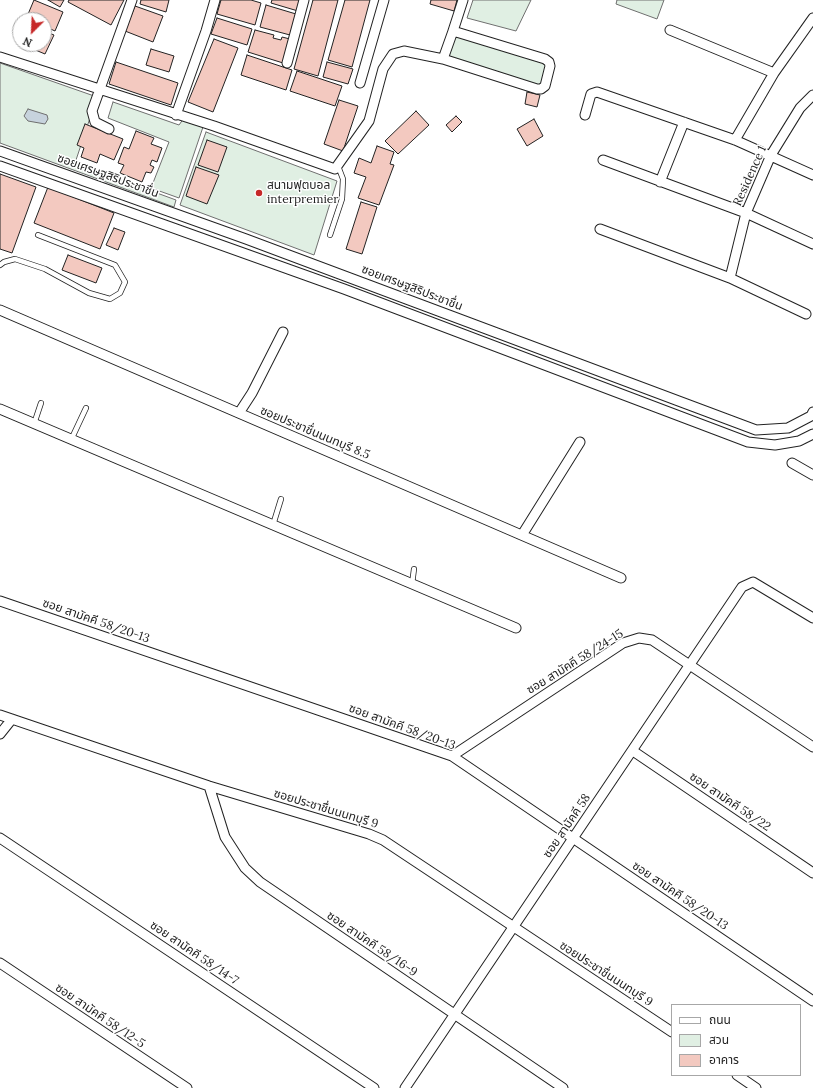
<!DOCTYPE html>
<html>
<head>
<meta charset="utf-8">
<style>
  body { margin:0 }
  #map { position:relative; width:813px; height:1088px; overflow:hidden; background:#fff; font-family:Lora,"Noto Sans Thai",serif }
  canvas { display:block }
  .legend { position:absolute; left:671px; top:1004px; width:130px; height:72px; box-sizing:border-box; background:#fff; border:1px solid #a7a7a7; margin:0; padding:5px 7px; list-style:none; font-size:12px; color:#222 }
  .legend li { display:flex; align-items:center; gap:8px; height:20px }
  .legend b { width:20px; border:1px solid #a7a7a7 }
  .north { position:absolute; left:12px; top:12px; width:40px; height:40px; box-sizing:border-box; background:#fff; border:1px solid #a7a7a7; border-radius:50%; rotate:204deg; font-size:11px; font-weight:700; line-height:16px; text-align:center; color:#222 }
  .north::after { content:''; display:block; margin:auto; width:14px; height:18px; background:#c62828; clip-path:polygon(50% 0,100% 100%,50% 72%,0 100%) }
</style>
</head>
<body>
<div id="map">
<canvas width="813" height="1088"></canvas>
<ul class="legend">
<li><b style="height:5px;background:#fff"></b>ถนน</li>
<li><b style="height:11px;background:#e0efe3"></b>สวน</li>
<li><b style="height:11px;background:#f3c9c0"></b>อาคาร</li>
</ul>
<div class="north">N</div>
</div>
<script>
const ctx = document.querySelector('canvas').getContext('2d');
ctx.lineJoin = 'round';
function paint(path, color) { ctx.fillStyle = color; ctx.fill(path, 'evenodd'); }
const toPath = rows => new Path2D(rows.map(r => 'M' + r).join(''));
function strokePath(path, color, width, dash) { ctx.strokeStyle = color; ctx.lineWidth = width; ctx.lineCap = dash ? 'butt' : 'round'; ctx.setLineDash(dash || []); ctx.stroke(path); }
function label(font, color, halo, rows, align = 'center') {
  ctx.font = font + ' Lora,"Noto Sans Thai",serif'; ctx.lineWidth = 3; ctx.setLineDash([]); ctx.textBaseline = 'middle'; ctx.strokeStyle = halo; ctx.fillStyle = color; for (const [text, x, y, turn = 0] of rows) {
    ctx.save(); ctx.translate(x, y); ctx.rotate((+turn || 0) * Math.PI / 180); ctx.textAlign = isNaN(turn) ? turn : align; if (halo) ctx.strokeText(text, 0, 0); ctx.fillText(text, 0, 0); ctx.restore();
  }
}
const green = toPath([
  [473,0,531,0,516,31,467,18,473,0],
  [617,0,664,0,657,19,616,4,617,0],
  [454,29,551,59,543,89,444,58,454,29],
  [0,63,97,97,75,163,176,200,174,207,0,143,0,63],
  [113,102,179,125,184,118,203,127,179,198,151,188,169,142,108,118,113,102],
  [206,132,337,181,314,255,180,205,206,132]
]);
const water = toPath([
  [28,109,47,115,48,119,45,124,28,121,24,116,28,109]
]);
const building = toPath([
  [34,0,63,12,55,31,44,26,44,20,26,19,34,0],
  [48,0,64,0,60,7,48,0],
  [69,0,124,0,111,25,68,2,69,0],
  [141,0,169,0,166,12,140,4,141,0],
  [221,0,251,0,261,3,255,25,217,14,221,0],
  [272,0,302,0,298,11,271,3,272,0],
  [313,0,338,0,318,76,294,69,313,0],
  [345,0,370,0,352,67,328,60,345,0],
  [431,0,457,0,454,11,430,4,431,0],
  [266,5,296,14,290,35,260,27,266,5],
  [135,6,163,16,153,42,125,31,135,6],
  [217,18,252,29,247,45,211,34,217,18],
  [255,30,274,35,273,38,281,40,282,37,290,39,283,63,248,52,255,30],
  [44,31,54,35,45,54,21,44,44,44,44,31],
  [214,39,238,48,213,112,188,102,214,39],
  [151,49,174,56,169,72,146,65,151,49],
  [247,55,292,70,286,90,241,75,247,55],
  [116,62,178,83,171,105,109,84,116,62],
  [327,62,353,69,348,84,323,77,327,62],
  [297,71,342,86,335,106,290,91,297,71],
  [527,92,540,95,537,107,525,104,527,92],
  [339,100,358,106,343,151,324,144,339,100],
  [416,111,429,125,398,154,385,141,416,111],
  [456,116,462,122,452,132,446,125,456,116],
  [534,119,543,136,527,146,517,129,534,119],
  [85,124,123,139,114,160,100,154,97,163,81,157,84,148,77,145,85,124],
  [136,131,154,138,151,144,162,148,157,162,152,160,150,165,154,167,151,173,146,172,142,182,120,173,124,165,118,163,124,147,129,149,136,131],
  [207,140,227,147,218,172,198,165,207,140],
  [377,146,394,152,390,164,394,165,379,205,358,198,366,177,354,173,359,158,371,163,377,146],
  [196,167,219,175,207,204,186,196,196,167],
  [0,174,36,187,12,253,0,249,0,174],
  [48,187,114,213,100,249,34,223,48,187],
  [361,202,377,207,362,254,346,249,361,202],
  [114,228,125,232,118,250,106,245,114,228],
  [68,255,102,268,96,283,62,270,68,255]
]);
const lane = toPath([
  [330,235,342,199,343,179,338,166],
  [0,265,4,262,15,259,45,269,89,293,110,299,120,293,125,282,115,265,38,235],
  [34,424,41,403],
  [71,440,86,408],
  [273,525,281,499],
  [412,584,414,569]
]);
const street = toPath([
  [670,30,774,73],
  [453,31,463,0],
  [0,57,214,126,335,169,369,121,383,69,393,54,404,51,443,59,537,89,541,89,545,86,550,66,549,62,545,59,453,31,443,59],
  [287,63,304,0],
  [360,83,384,0],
  [176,115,206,31,215,0],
  [585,115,591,94,597,92,735,140,813,175],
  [109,129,95,122,92,111,132,0],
  [735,140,774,73,813,18],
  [0,151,246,239,756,430,788,428,811,416,813,412],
  [603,160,746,213,813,244],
  [0,166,344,289,748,442,775,445,799,441,813,434],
  [660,182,684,122],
  [600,229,730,278,806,314],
  [730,278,746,213,771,155,800,108,813,95],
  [0,310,621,578],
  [0,409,516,628],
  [239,413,252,393,283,332],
  [792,463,813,475],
  [522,535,580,442],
  [0,601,452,756,813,1001],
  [0,715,209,786,369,834,383,840,672,1032],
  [0,734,12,719],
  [633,751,813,873],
  [452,756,623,643,639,638,652,640,813,747],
  [209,786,225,837,245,868,260,882,563,1088],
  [0,838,374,1088],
  [0,963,187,1088],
  [737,1075,756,1088],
  [405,1088,742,587,753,582,813,618]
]);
const markers = [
  [259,193,4,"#c62828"]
];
const streetNames = [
  ["ซอยเศรษฐสิริประชาชื่น",108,176,20],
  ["Residence 1",750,176,-66],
  ["ซอยเศรษฐสิริประชาชื่น",412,288,21],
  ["ซอยประชาชื่นนนทบุรี 8.5",315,433,23],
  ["ซอย สามัคคี 58/20-13",96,621,19],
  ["ซอย สามัคคี 58/24-15",575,662,-32],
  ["ซอย สามัคคี 58/20-13",402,727,20],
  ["ซอย สามัคคี 58/22",730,802,34],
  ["ซอยประชาชื่นนนทบุรี 9",326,809,17],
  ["ซอย สามัคคี 58",567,826,-56],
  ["ซอย สามัคคี 58/20-13",680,896,34],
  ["ซอย สามัคคี 58/16-9",372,944,34],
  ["ซอย สามัคคี 58/14-7",194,953,34],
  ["ซอยประชาชื่นนนทบุรี 9",606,974,33],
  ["ซอย สามัคคี 58/12-5",100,1016,34]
];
const poiNames = [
  ["สนามฟุตบอล",267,186],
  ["interpremier",267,200]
];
paint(green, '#e0efe3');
strokePath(green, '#6f6f6f', 1);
paint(water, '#c7d3dd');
strokePath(water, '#6f6f6f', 1);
paint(building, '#f3c9c0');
strokePath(building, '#222', 1);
strokePath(lane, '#222', 6);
strokePath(street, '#222', 11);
strokePath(lane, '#fff', 4.5);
strokePath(street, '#fff', 9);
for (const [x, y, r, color] of markers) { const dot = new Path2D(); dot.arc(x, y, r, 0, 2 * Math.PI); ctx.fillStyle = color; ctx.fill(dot); strokePath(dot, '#fff', 1.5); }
label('12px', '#222', '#fff', streetNames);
label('12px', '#222', '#fff', poiNames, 'left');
</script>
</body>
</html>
